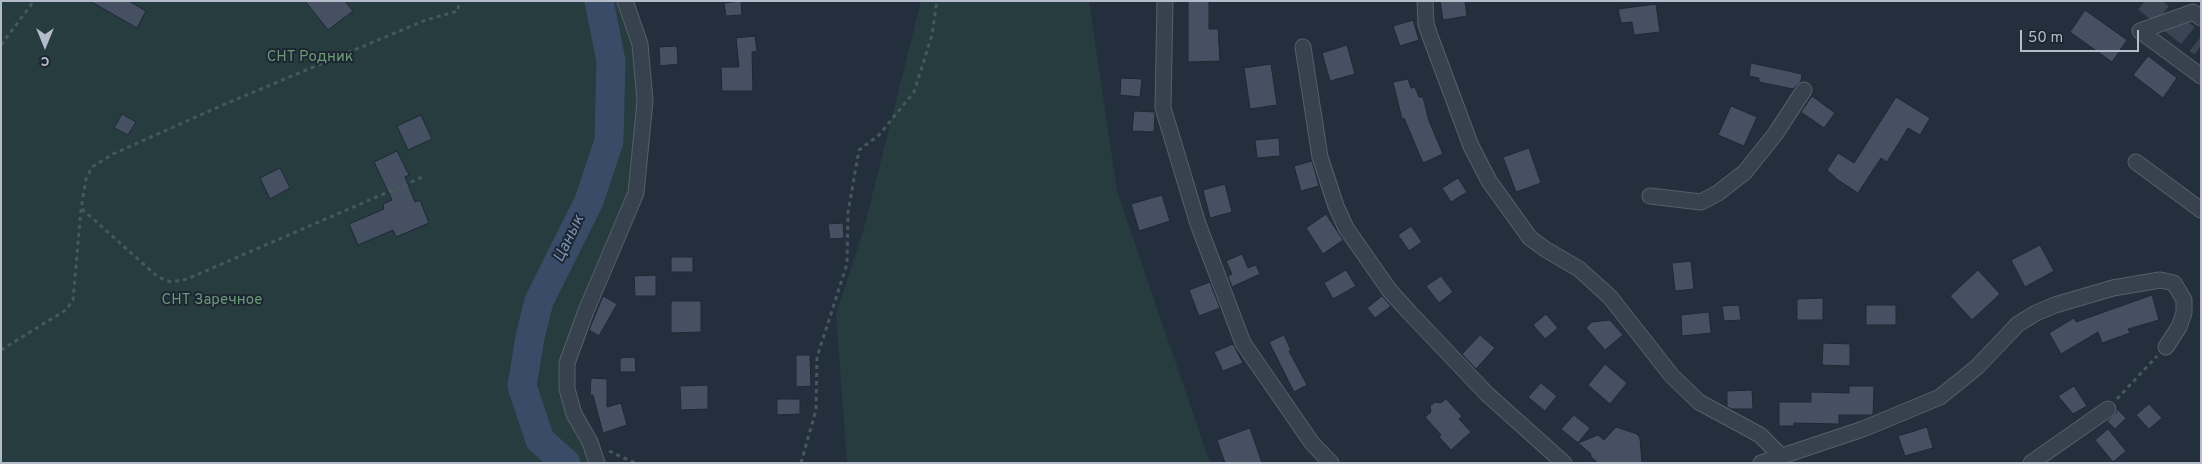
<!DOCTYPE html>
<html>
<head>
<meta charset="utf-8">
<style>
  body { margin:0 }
  #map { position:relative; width:2202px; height:464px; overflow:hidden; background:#242f3e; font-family:Overpass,sans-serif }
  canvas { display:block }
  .frame { position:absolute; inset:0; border:2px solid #b4bcc9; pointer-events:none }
  .north { position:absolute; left:20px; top:20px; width:50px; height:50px; -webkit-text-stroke:4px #1d2633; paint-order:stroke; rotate:180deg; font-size:14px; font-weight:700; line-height:20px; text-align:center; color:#b4bcc9 }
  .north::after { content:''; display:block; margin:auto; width:18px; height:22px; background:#b4bcc9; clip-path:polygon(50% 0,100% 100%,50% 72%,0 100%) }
  .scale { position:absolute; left:2020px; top:30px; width:119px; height:22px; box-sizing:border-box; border:2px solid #b4bcc9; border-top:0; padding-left:6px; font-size:15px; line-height:18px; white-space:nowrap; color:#b4bcc9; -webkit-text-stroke:4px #1d2633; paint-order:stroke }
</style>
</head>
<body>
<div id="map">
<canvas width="2202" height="464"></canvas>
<div class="frame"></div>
<div class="north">С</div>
<div class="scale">50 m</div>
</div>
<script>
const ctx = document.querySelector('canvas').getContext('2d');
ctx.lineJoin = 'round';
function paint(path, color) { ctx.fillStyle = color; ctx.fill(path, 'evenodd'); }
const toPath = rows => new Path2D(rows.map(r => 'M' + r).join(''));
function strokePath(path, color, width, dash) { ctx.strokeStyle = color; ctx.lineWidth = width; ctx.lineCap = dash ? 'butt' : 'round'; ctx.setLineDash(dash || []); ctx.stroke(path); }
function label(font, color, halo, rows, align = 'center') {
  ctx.font = font + ' Overpass,sans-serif'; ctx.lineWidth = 4; ctx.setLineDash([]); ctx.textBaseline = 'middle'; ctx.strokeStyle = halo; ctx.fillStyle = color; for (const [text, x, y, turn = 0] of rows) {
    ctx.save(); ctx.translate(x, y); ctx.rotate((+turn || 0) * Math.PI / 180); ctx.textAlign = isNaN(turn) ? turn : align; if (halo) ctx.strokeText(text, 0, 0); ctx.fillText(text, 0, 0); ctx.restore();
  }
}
const green = toPath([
  [1,1,625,1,640,44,636,193,586,311,567,389,597,463,1,463],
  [921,1,1089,1,1117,191,1210,463,847,463,836,314,864,228]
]);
const river = toPath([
  [566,463,540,440,522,386,530,337,539,301,589,201,609,141,611,61,599,1]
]);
const building = toPath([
  [90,1,129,1,146,11,137,28,90,1],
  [305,1,345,1,353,11,328,30,305,1],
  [741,1,742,15,726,16,724,3,741,1],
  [1188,1,1209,1,1209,29,1218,29,1220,61,1188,62,1188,1],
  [1440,1,1465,1,1467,16,1443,20,1440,1],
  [1656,4,1660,32,1634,35,1632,22,1621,23,1618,9,1656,4],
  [2085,10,2127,40,2112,62,2070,32,2085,10],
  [1413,20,1419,40,1400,46,1393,26,1413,20],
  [755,36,757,51,752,52,753,91,722,91,721,67,739,67,736,38,755,36],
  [1347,45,1355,74,1330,81,1322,53,1347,45],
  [677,46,678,64,660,66,659,47,677,46],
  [2148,56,2177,78,2163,98,2133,75,2148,56],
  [1751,63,1802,74,1801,81,1793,89,1759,82,1759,78,1749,76,1751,63],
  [1271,64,1277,105,1250,109,1244,68,1271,64],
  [1121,78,1142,79,1140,97,1120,95,1121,78],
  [1408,79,1411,88,1415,87,1419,97,1423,97,1429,121,1443,154,1423,163,1404,118,1402,119,1393,82,1408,79],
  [1812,96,1835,113,1824,128,1801,112,1812,96],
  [1896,97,1930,118,1920,135,1908,128,1887,162,1881,158,1858,193,1838,180,1827,170,1838,153,1854,163,1896,97],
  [1731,106,1757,117,1744,146,1718,135,1731,106],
  [1134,111,1155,112,1154,132,1132,131,1134,111],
  [122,114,136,122,128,135,114,128,122,114],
  [421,115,432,139,408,150,397,126,421,115],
  [1279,138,1280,156,1257,158,1255,140,1279,138],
  [1529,148,1541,183,1516,192,1503,157,1529,148],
  [397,151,409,175,405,177,415,202,420,200,429,223,396,237,393,230,358,245,349,224,384,209,383,204,392,200,374,162,397,151],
  [1312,161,1319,186,1301,191,1294,166,1312,161],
  [280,168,290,188,270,199,260,178,280,168],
  [1458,178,1467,192,1451,202,1442,188,1458,178],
  [1225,184,1232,212,1210,218,1203,190,1225,184],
  [1162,195,1170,221,1139,231,1131,204,1162,195],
  [1326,214,1343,240,1323,254,1306,228,1326,214],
  [843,223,844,238,830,239,828,224,843,223],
  [1411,226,1422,242,1409,251,1398,235,1411,226],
  [2040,245,2054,271,2025,287,2011,260,2040,245],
  [1242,254,1248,268,1256,265,1260,274,1232,287,1228,276,1232,274,1226,261,1242,254],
  [671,257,693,257,693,272,671,272,671,257],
  [1691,261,1694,289,1675,291,1672,263,1691,261],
  [1346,270,1356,286,1333,299,1324,283,1346,270],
  [1978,270,2000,294,1972,320,1950,296,1978,270],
  [656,275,656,296,635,296,634,276,656,275],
  [1441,276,1453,292,1439,303,1426,286,1441,276],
  [1210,282,1220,308,1199,316,1189,290,1210,282],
  [2152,295,2159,320,2128,329,2130,333,2102,343,2098,332,2061,354,2049,333,2074,318,2076,322,2152,295],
  [603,296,617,304,599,336,589,330,603,296],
  [1382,296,1391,306,1375,318,1367,308,1382,296],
  [1823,298,1823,320,1797,320,1797,299,1823,298],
  [671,301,701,301,701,332,671,333,671,301],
  [1739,305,1741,320,1724,321,1722,306,1739,305],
  [1866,305,1896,305,1896,325,1866,325,1866,305],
  [1709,312,1711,333,1682,336,1681,315,1709,312],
  [1546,314,1558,328,1545,339,1533,325,1546,314],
  [1610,320,1623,335,1605,350,1586,328,1592,322,1610,320],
  [1284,335,1291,350,1289,351,1307,385,1294,392,1269,342,1284,335],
  [1480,335,1495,348,1476,369,1462,354,1480,335],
  [1823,343,1850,344,1850,366,1822,365,1823,343],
  [1233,344,1243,363,1223,371,1214,352,1233,344],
  [796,355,810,355,811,386,796,387,796,355],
  [635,357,636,372,620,372,620,358,635,357],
  [1605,364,1627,383,1610,404,1588,385,1605,364],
  [591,378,607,379,607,407,621,403,627,425,603,433,593,395,590,395,591,378],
  [1541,383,1557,396,1545,411,1528,397,1541,383],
  [708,385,708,409,681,410,680,386,708,385],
  [1849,386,1874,386,1873,415,1839,415,1839,424,1794,423,1794,426,1779,426,1779,402,1811,402,1811,392,1849,393,1849,386],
  [2074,386,2087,406,2073,414,2058,396,2074,386],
  [1752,390,1753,409,1732,409,1727,407,1727,391,1752,390],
  [777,399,800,399,800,414,777,415,777,399],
  [1446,399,1462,416,1459,419,1471,432,1451,450,1439,437,1441,435,1425,417,1431,412,1430,406,1435,402,1441,403,1446,399],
  [2149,404,2162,418,2149,429,2136,415,2149,404],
  [2117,409,2126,418,2115,429,2107,421,2116,413,2117,409],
  [1574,415,1590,428,1578,443,1561,429,1574,415],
  [1616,427,1637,434,1640,438,1642,463,1598,463,1590,456,1591,454,1578,443,1598,435,1604,440,1616,427],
  [1927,427,1933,448,1905,456,1898,436,1927,427],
  [1250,428,1262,463,1225,463,1217,440,1250,428],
  [2108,429,2126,451,2113,462,2095,440,2108,429]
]);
const highwayTunnel = toPath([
  [2145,1,2201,46]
]);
const path = toPath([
  [1,45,34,1],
  [82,209,158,277,171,282,187,279,425,176],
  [1,350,66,310,73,300,81,209,86,179,92,167,113,154,225,104,426,20,458,11,459,1],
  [2117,399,2157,356],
  [609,451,635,463],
  [801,463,816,410,817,357,847,264,848,212,859,150,879,135,914,92,932,35,937,1]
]);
const minor = toPath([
  [1165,1,1163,108,1198,224,1243,343,1312,443,1331,463],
  [1425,1,1426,24,1430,36,1471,146,1489,181,1530,238,1545,249,1579,269,1610,297,1672,376,1699,402,1760,435,1781,456],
  [2201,18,2193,12,2140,31,2201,76],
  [1303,47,1320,157,1336,206,1346,228,1390,291,1410,313,1487,394,1564,463],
  [2136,162,2201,210],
  [1650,196,1701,202,1718,193,1745,172,1776,133,1804,90],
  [597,463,590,442,574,414,567,389,567,363,586,311,636,193,645,101,640,44,625,1],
  [1761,463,1863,429,1940,397,1977,367,2018,324,2036,313,2055,305,2113,288,2160,280,2174,283,2184,300,2184,313,2179,327,2166,347],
  [2031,463,2108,409]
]);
const parkNames = [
  ["СНТ Родник",310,58],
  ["СНТ Заречное",212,301]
];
const waterNames = [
  ["Цанык",570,239,-64]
];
paint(green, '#263c3f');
strokePath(river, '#394c67', 29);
paint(building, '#455162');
strokePath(building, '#1f2835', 1);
strokePath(highwayTunnel, '#3a4453', 22, [22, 11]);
strokePath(minor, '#565f6c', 17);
strokePath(path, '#44595c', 3, [4, 4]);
strokePath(minor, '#38414e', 15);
label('15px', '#6b9a76', '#1d2633', parkNames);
label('italic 16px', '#7c92b1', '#1d2633', waterNames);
</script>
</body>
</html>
